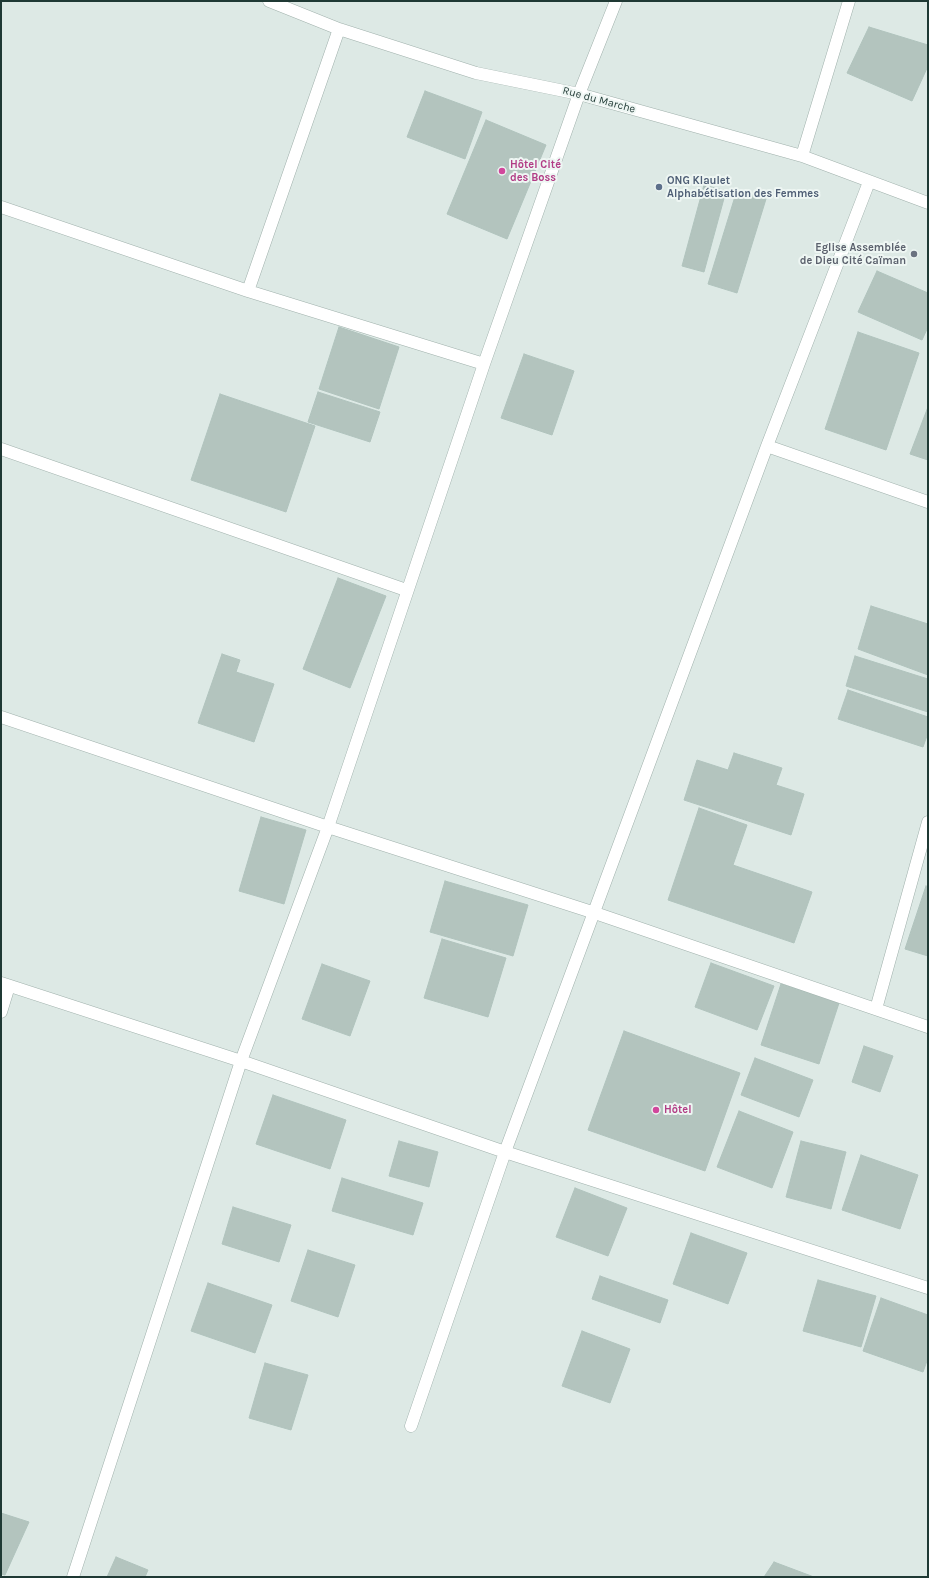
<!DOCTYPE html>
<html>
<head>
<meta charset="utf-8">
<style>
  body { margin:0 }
  #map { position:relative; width:929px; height:1578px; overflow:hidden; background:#dde9e5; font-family:Karla,sans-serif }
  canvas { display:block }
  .frame { position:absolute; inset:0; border:2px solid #1f3934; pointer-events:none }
</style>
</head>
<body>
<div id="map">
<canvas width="929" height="1578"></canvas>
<div class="frame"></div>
</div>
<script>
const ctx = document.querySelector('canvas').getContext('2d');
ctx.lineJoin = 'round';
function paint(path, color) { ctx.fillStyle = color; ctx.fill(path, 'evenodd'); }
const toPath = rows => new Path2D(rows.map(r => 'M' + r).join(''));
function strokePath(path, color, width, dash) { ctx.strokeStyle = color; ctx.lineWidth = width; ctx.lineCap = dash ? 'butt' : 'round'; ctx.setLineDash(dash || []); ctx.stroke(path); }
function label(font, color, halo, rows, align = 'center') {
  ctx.font = font + ' Karla,sans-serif'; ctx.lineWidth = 4; ctx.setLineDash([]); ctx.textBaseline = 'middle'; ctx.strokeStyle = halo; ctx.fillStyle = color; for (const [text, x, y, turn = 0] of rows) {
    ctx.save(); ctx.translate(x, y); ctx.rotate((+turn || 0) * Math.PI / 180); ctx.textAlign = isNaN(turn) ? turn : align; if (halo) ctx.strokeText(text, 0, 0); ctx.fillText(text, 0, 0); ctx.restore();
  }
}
const building = toPath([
  [869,27,928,45,928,66,912,101,847,73,869,27],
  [425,91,482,112,465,159,407,137,425,91],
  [486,120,546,145,507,239,447,214,486,120],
  [704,185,726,191,704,272,682,266,704,185],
  [737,190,766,199,737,293,708,284,737,190],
  [877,271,928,293,928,327,922,340,858,312,877,271],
  [339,327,399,347,379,409,319,389,339,327],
  [858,332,919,353,886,450,825,429,858,332],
  [524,354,574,371,552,435,501,418,524,354],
  [318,392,380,412,370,442,308,422,318,392],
  [220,394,315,426,286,512,191,480,220,394],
  [928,407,928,460,910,454,928,407],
  [338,578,386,596,350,688,303,669,338,578],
  [871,606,928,624,928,675,858,649,871,606],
  [222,654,240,660,236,672,274,684,254,742,198,723,222,654],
  [855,656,928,679,928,712,846,686,855,656],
  [848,690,928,717,928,733,923,747,838,719,848,690],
  [734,753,782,768,776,785,804,794,791,835,684,800,697,760,728,770,734,753],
  [699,808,747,825,733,865,812,892,794,943,668,900,699,808],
  [261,817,306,830,284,904,239,891,261,817],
  [445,881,528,905,513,956,430,932,445,881],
  [926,886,928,887,928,956,905,949,926,886],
  [442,939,506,958,488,1017,424,998,442,939],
  [711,963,774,986,757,1030,695,1007,711,963],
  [322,964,370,981,350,1036,302,1019,322,964],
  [781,984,839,1003,819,1064,761,1045,781,984],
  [624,1031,740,1073,705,1171,588,1130,624,1031],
  [864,1046,893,1056,880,1092,852,1082,864,1046],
  [755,1058,813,1080,799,1117,741,1095,755,1058],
  [273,1095,346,1120,330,1169,256,1144,273,1095],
  [739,1111,793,1132,772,1188,717,1167,739,1111],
  [399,1141,438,1152,429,1187,389,1176,399,1141],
  [801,1141,846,1152,831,1209,786,1197,801,1141],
  [861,1155,918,1175,900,1229,842,1210,861,1155],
  [342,1178,423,1203,413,1235,332,1211,342,1178],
  [575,1188,627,1208,608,1256,556,1237,575,1188],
  [233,1207,291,1225,279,1262,222,1244,233,1207],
  [691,1233,747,1253,728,1304,673,1284,691,1233],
  [308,1250,355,1265,338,1317,291,1301,308,1250],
  [600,1276,668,1300,660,1323,592,1299,600,1276],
  [818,1280,876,1296,861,1347,803,1331,818,1280],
  [208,1283,272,1305,255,1353,191,1331,208,1283],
  [881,1298,928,1315,928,1358,923,1372,863,1351,881,1298],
  [582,1331,630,1349,610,1403,562,1386,582,1331],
  [265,1363,308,1375,291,1430,249,1418,265,1363],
  [1,1513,29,1522,5,1575,1,1574,1,1513],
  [116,1557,148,1570,145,1577,107,1577,116,1557],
  [774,1562,814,1577,764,1577,774,1562]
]);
const minor = toPath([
  [269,1,339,29,476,73,579,94,802,156,928,203],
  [802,156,849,1],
  [1,207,248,291,484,364],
  [248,291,339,29],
  [767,446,928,502],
  [1,449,406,590],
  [1,717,328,827,595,913,928,1027],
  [1,983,241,1061,505,1152,928,1288],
  [876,1009,928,822],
  [1,1012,9,986],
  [411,1426,505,1152,767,446,869,182],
  [73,1577,241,1061,328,827,484,364,579,94,616,1]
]);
const markers = [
  [502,171,4,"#d1479c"],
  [659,187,4,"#5c6f8a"],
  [914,254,4,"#6b7280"],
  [656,1110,4,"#d1479c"]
];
const streetNames = [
  ["Rue du Marche",599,100,15]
];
const hotelNames = [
  ["Hôtel Cité",510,165],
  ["des Boss",510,178],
  ["Hôtel",664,1110]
];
const serviceNames = [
  ["ONG Klaulet",667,181],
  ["Alphabétisation des Femmes",667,194]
];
const worshipNames = [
  ["Eglise Assemblée",906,248],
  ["de Dieu Cité Caïman",906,261]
];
paint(building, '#b3c4be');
strokePath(building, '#b0c3bd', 1);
strokePath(minor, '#a0b1ac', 13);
strokePath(minor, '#fff', 12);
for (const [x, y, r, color] of markers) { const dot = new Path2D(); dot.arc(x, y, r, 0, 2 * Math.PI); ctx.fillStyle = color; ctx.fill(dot); strokePath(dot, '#eef6f3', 1.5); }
label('11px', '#1f3934', '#eef6f3', streetNames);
label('bold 11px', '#b23c85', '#eef6f3', hotelNames, 'left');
label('bold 11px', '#4e5e75', '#eef6f3', serviceNames, 'left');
label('bold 11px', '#5b616d', '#eef6f3', worshipNames, 'right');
</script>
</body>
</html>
